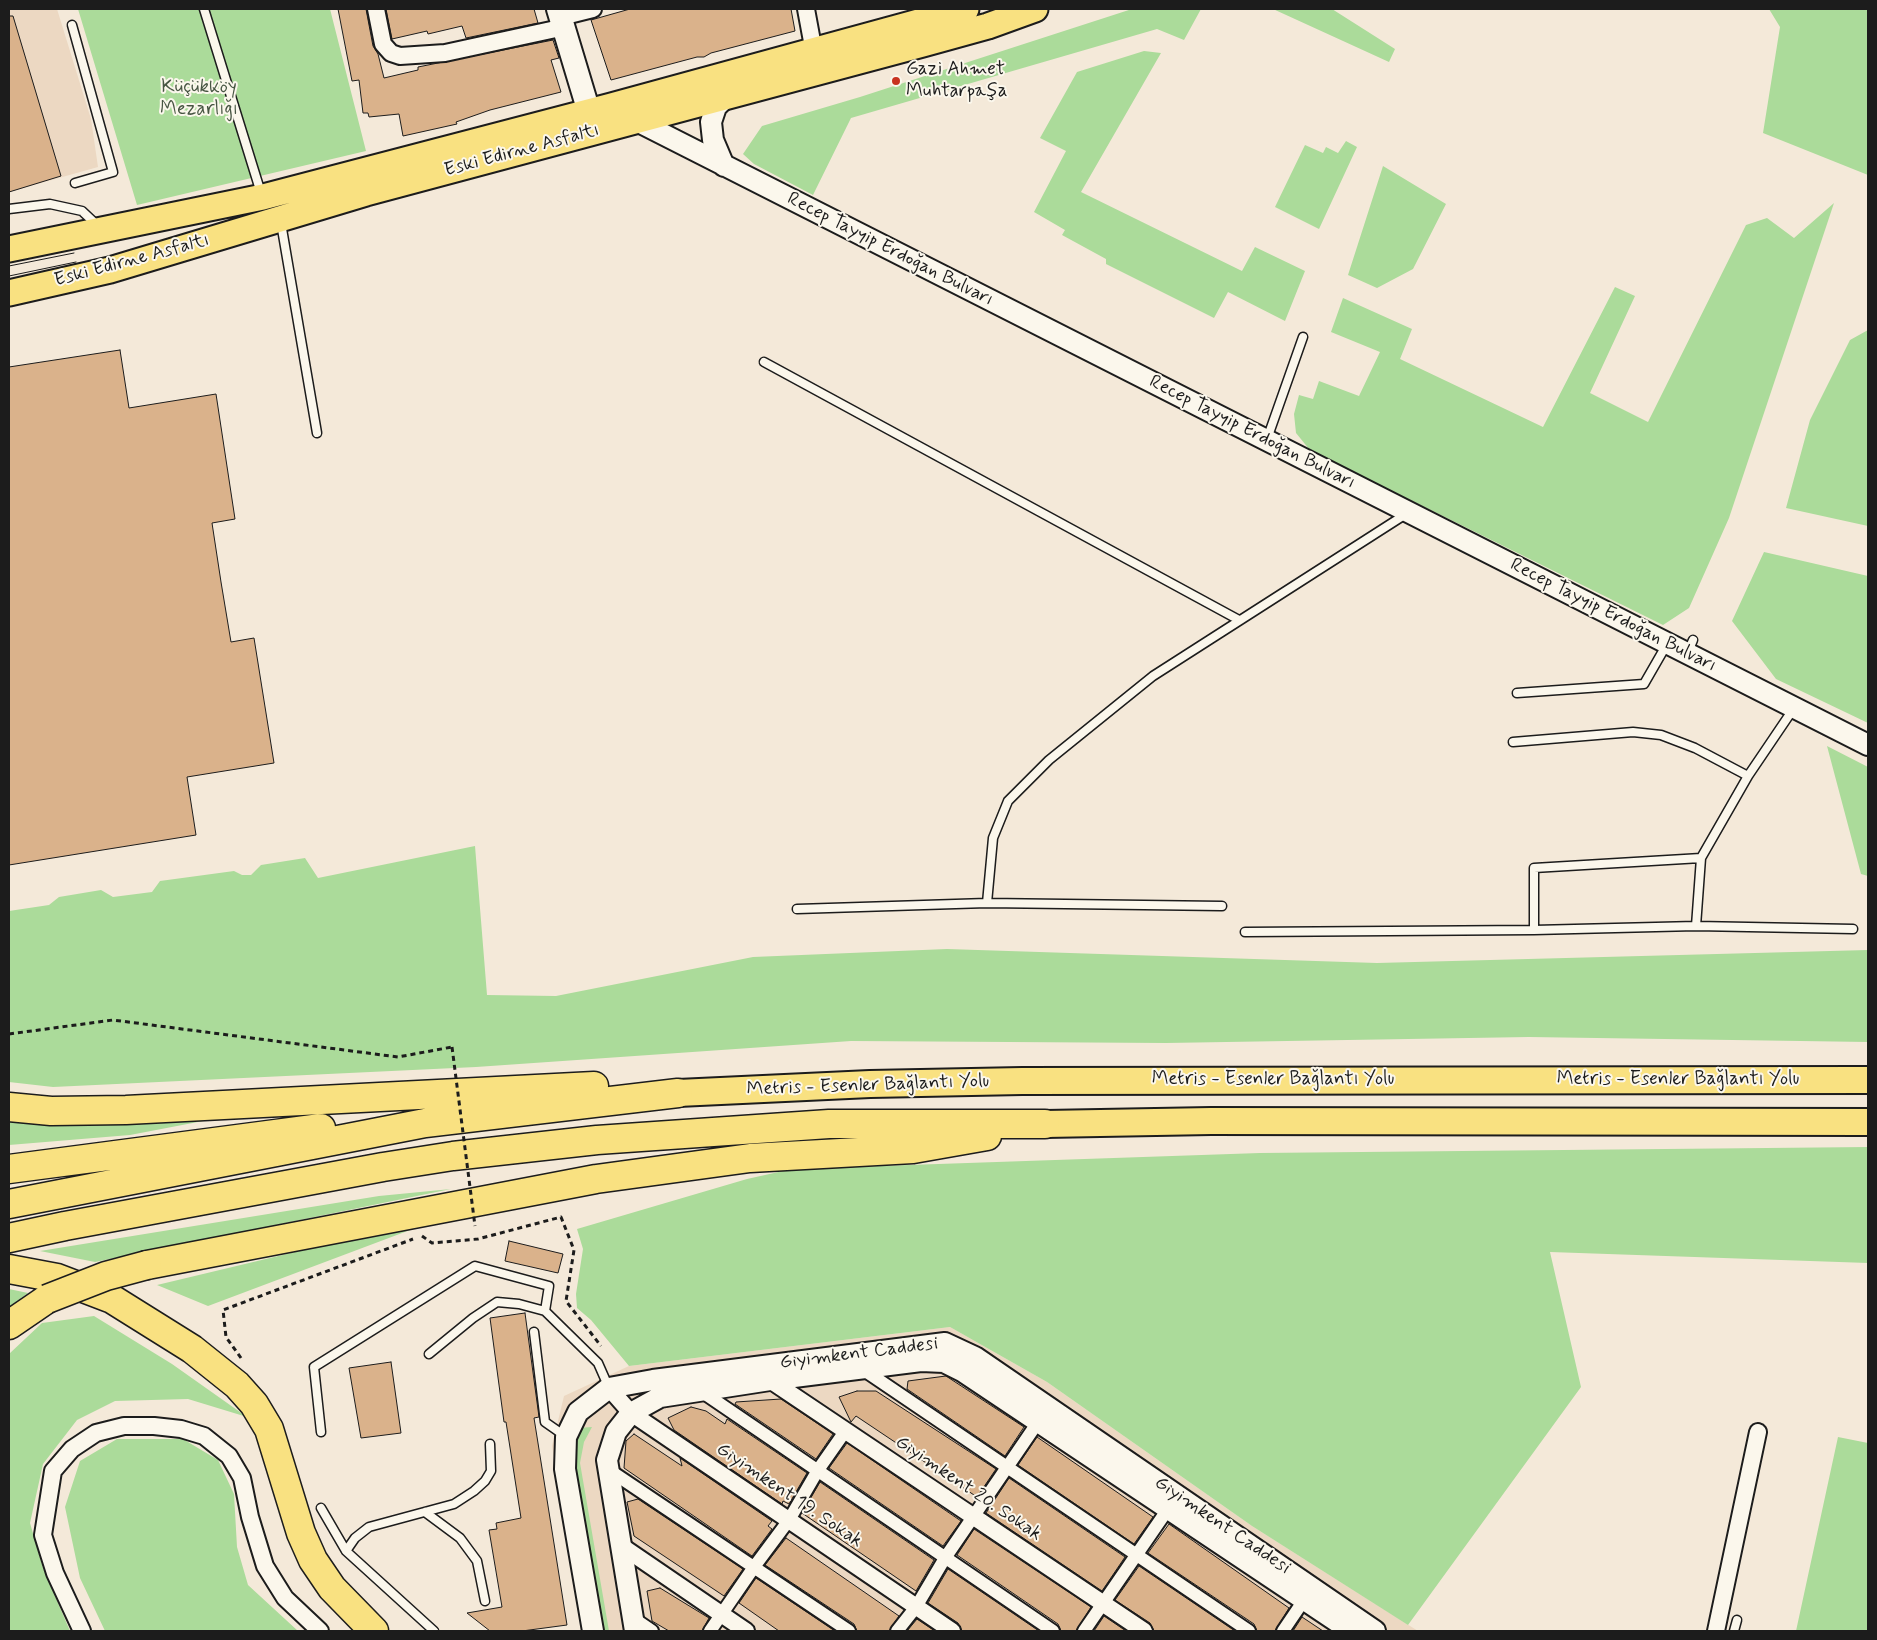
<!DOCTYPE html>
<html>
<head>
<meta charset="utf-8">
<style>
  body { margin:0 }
  #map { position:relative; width:1877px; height:1640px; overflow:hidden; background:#f4e9d9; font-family:Mynerve,sans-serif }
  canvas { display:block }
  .frame { position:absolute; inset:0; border:10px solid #1c1c1c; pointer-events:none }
</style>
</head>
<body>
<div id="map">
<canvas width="1877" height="1640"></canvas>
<div class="frame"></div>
</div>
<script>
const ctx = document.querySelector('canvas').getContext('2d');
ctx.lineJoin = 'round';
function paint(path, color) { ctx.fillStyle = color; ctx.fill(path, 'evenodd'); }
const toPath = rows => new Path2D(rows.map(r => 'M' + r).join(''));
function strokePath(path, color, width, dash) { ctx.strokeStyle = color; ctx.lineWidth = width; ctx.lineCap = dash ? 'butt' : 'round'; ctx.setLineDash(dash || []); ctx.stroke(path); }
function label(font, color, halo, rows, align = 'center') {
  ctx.font = font + ' Mynerve,sans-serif'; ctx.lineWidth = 4; ctx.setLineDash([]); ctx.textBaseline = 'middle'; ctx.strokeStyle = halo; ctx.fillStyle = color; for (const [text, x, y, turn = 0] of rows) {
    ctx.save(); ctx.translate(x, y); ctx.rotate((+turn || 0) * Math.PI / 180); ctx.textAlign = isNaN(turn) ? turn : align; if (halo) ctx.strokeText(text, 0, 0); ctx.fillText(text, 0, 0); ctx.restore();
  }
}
const built = toPath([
  [9,9,57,9,91,119,98,167,9,192],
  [950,1327,1047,1382,1252,1526,1418,1631,582,1631,552,1446,564,1396,629,1366]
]);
const green = toPath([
  [78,9,330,9,366,151,137,205],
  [1132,9,1201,9,1184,40,1157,29,851,118,813,195,754,164,743,154,762,126,860,97],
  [1273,9,1332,9,1395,49,1389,62],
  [1769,9,1868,9,1868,175,1763,133,1780,27],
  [1144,51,1161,53,1081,192,1242,271,1255,247,1305,271,1285,321,1228,292,1214,318,1106,264,1106,259,1062,235,1065,230,1034,212,1066,151,1040,138,1077,72],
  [1346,141,1357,147,1319,229,1275,207,1305,145,1323,153,1326,147,1338,153],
  [1383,166,1446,204,1413,269,1377,288,1348,275],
  [1834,203,1729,518,1689,608,1663,625,1354,472,1309,449,1296,433,1294,414,1299,395,1313,399,1319,381,1359,396,1380,352,1331,332,1343,298,1412,329,1400,359,1543,427,1615,287,1635,296,1590,393,1648,422,1746,225,1767,218,1794,238],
  [1868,330,1868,526,1786,508,1810,420,1850,340],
  [1764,552,1868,576,1868,723,1776,679,1732,621],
  [1827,746,1868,767,1868,876,1861,874],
  [475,846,487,995,556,996,753,957,947,949,1377,963,1868,950,1868,1042,1529,1037,1166,1043,851,1041,476,1067,53,1087,9,1082,9,911,49,905,59,897,101,890,113,897,152,892,160,881,234,871,242,875,251,875,261,865,305,858,318,878],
  [224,1117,130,1135,9,1145,9,1121,52,1125,101,1124],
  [1868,1147,1868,1263,1550,1252,1581,1387,1408,1625,1252,1526,1047,1382,950,1327,629,1366,591,1320,577,1308,576,1294,583,1249,577,1229,747,1179,792,1169,1260,1153],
  [451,1189,95,1262,40,1251,379,1196],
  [450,1215,208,1306,157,1285],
  [9,1289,28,1293,9,1307],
  [94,1316,172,1364,247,1417,188,1399,115,1401,77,1420,43,1464,30,1523,43,1568,70,1631,9,1631,9,1354,42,1323],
  [592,1427,584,1442,580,1463,609,1631,600,1631,571,1462,578,1428],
  [1838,1437,1868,1443,1868,1631,1796,1631],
  [117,1439,183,1439,218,1460,234,1494,237,1547,248,1585,298,1631,105,1631,80,1578,65,1507,80,1461]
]);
const building = toPath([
  [338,9,366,9,373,46,378,54,384,78,418,70,418,67,553,40,559,58,551,60,561,92,490,110,456,122,457,124,403,136,399,114,369,117,368,113,363,113,359,80,352,81,338,9],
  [386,9,534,9,538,23,466,38,462,26,428,34,427,31,392,39,386,9],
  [630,9,791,9,795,31,711,53,704,57,697,57,611,80,591,20,630,9],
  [9,16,13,16,61,176,9,192,9,16],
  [120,350,129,408,216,394,235,519,212,523,221,582,231,642,254,638,274,763,187,777,196,835,9,865,9,367,120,350],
  [509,1241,563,1254,558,1273,505,1261,509,1241],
  [525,1313,539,1417,534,1418,567,1625,522,1631,490,1631,467,1613,502,1607,489,1530,497,1529,496,1523,521,1518,506,1422,504,1422,490,1318,525,1313],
  [391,1362,401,1433,361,1438,349,1368,391,1362],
  [946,1376,1024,1427,1005,1456,907,1389,908,1381,946,1376],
  [857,1391,876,1391,996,1469,977,1497,856,1416,851,1422,839,1397,857,1391],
  [781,1399,833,1434,816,1459,735,1404,736,1402,781,1399],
  [691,1407,706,1411,725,1424,727,1419,807,1473,789,1504,783,1501,782,1504,674,1430,668,1418,691,1407],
  [634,1434,682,1466,680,1458,772,1521,768,1526,772,1529,752,1556,624,1468,626,1441,634,1434],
  [1037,1437,1153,1517,1134,1544,1018,1465,1037,1437],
  [847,1443,961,1521,943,1546,829,1468,847,1443],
  [1009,1478,1125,1557,1102,1591,986,1513,1009,1478],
  [820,1482,934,1560,916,1591,802,1513,820,1482],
  [638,1499,743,1569,724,1596,634,1536,627,1502,638,1499],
  [1169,1524,1289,1608,1275,1631,1257,1631,1254,1624,1148,1553,1169,1524],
  [974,1529,1091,1607,1076,1631,1061,1631,1058,1624,957,1555,974,1529],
  [786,1538,899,1616,889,1631,857,1631,854,1624,765,1565,786,1538],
  [1139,1566,1235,1631,1154,1631,1150,1623,1115,1600,1139,1566],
  [948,1569,1039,1631,962,1631,958,1623,928,1603,948,1569],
  [756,1578,835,1631,779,1631,739,1603,756,1578],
  [660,1588,709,1618,702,1631,669,1631,652,1621,647,1591,660,1588],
  [1104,1616,1126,1631,1094,1631,1104,1616],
  [1302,1617,1323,1631,1293,1631,1302,1617],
  [917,1619,935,1631,907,1631,917,1619]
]);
const path = toPath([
  [9,1034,113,1020,398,1057,452,1047],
  [422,1236,432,1243,478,1239,561,1217,574,1250,566,1301,601,1346],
  [241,1358,226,1337,223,1310,413,1239]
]);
const service = toPath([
  [204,9,261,193],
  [72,25,113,172,75,183],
  [9,209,50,204,82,211,98,226],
  [281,223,317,433],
  [764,362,1239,620],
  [1267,439,1303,337],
  [1688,652,1693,640],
  [1517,693,1644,684,1667,644],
  [1513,742,1633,732,1661,735,1695,748,1748,776],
  [987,903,993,838,1008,801,1049,760,1153,676,1406,514],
  [797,909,987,903,1222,906],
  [1696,926,1853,929],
  [1534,930,1534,868,1701,858],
  [1245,932,1534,930,1696,926,1701,858,1748,776,1794,708],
  [534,1332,545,1422,565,1436],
  [429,1354,473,1318,497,1302,519,1304,545,1311,598,1363,609,1388],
  [321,1432,314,1367,475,1266,549,1286,545,1311],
  [321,1508,346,1551,434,1631],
  [425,1512,460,1538,477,1561,485,1601],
  [346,1551,355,1538,369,1527,454,1504,474,1491,485,1481,491,1471,490,1444],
  [1734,1631,1737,1620]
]);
const pedestrian = toPath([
  [861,1368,1249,1631],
  [701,1391,1053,1631],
  [609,1470,849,1631],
  [633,1618,652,1631],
  [710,1631,754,1567,789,1520,818,1470,846,1430],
  [897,1631,916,1607,945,1558,1038,1422],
  [1084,1631,1168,1509],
  [1283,1631,1304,1600]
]);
const minor = toPath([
  [376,9,383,44,391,53,400,56,445,53,565,27],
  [806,9,814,52],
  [561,17,593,9],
  [770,1380,1144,1631],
  [609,1388,631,1413,952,1631],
  [620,1545,746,1631],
  [82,1631,55,1573,43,1535,53,1471,72,1449,96,1433,124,1426,154,1426,181,1429,204,1436,229,1456,242,1478,250,1517,265,1566,285,1598,320,1631],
  [1716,1631,1758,1432]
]);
const tertiary = toPath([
  [635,120,1868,745],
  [724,166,713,140,711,122,716,107,728,95],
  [593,1631,565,1469,566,1437,578,1412,609,1388,653,1380,945,1343,975,1357,1375,1631],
  [635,1631,607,1460,616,1432,631,1413,660,1397,770,1380,921,1361,944,1362,962,1371,1351,1631]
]);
const secondary = toPath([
  [558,9,589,112]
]);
const primary = toPath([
  [9,249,263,197,611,106,966,9],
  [9,293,110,270,366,193,923,44,988,26,1035,9]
]);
const trunk = toPath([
  [678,1093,870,1084,1022,1081,1868,1080],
  [1045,1124,1211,1121,1868,1122]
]);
const motorway = toPath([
  [9,1107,51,1111,126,1110,594,1086],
  [9,1169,321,1128],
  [9,1204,425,1123,678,1093],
  [9,1238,65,1226,383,1167,453,1156,597,1140,829,1124,1045,1124],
  [147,1265,596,1179,750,1158,913,1149,987,1136],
  [9,1269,57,1278,112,1299,192,1349,237,1385,254,1404,269,1429,301,1533,313,1560,332,1588,374,1631],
  [9,1325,47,1299]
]);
const tram = toPath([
  [9,266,74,253],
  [9,276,76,262]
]);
const pathBridge = toPath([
  [452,1047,475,1226]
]);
const motorwayBridge = toPath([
  [47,1299,106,1276,147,1265]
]);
const markers = [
  [896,81,5,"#c8321e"]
];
const poiNames = [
  ["Gazi Ahmet",906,70],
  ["Muhtarpaşa",906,92]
];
const parkNames = [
  ["Küçükköy",199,88],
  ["Mezarlığı",199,110]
];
const streetNames = [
  ["Eski Edirne Asfaltı",522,151,-15],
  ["Recep Tayyip Erdoğan Bulvarı",890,250,27],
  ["Eski Edirne Asfaltı",132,261,-15],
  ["Recep Tayyip Erdoğan Bulvarı",1252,433,27],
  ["Recep Tayyip Erdoğan Bulvarı",1613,616,27],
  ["Metris - Esenler Bağlantı Yolu",1273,1080],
  ["Metris - Esenler Bağlantı Yolu",1678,1080],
  ["Metris - Esenler Bağlantı Yolu",868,1086,-2],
  ["Giyimkent Caddesi",859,1354,-7],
  ["Giyimkent 20. Sokak",968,1489,34],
  ["Giyimkent 19. Sokak",789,1496,34],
  ["Giyimkent Caddesi",1222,1526,34]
];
paint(built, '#ecd8c2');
paint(green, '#abdb9a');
paint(building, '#dab28b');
strokePath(building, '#1c1c1c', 1);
strokePath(service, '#1c1c1c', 11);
strokePath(pedestrian, '#1c1c1c', 16);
strokePath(minor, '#1c1c1c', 20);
strokePath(tertiary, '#1c1c1c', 24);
strokePath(secondary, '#1c1c1c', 26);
strokePath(primary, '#1c1c1c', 29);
strokePath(trunk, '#1c1c1c', 30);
strokePath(motorway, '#1c1c1c', 31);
strokePath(path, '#1c1c1c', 3, [5, 4]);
strokePath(service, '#fbf7ec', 8);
strokePath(pedestrian, '#fbf7ec', 12);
strokePath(minor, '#fbf7ec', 16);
strokePath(tertiary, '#fbf7ec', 20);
strokePath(secondary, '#fbf7ec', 22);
strokePath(primary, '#f9e181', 25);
strokePath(trunk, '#f9e181', 26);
strokePath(motorway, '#f9e181', 28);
strokePath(tram, '#1c1c1c', 1);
strokePath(motorwayBridge, '#1c1c1c', 31, []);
strokePath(pathBridge, '#1c1c1c', 3, [5, 4]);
strokePath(motorwayBridge, '#f9e181', 28);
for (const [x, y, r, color] of markers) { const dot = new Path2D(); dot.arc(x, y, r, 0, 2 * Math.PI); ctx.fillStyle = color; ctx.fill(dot); strokePath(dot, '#fbf7ec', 2); }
label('19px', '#1c1c1c', '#fbf7ec', poiNames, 'left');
label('19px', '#475542', '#fbf7ec', parkNames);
label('19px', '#1c1c1c', '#fbf7ec', streetNames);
</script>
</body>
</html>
